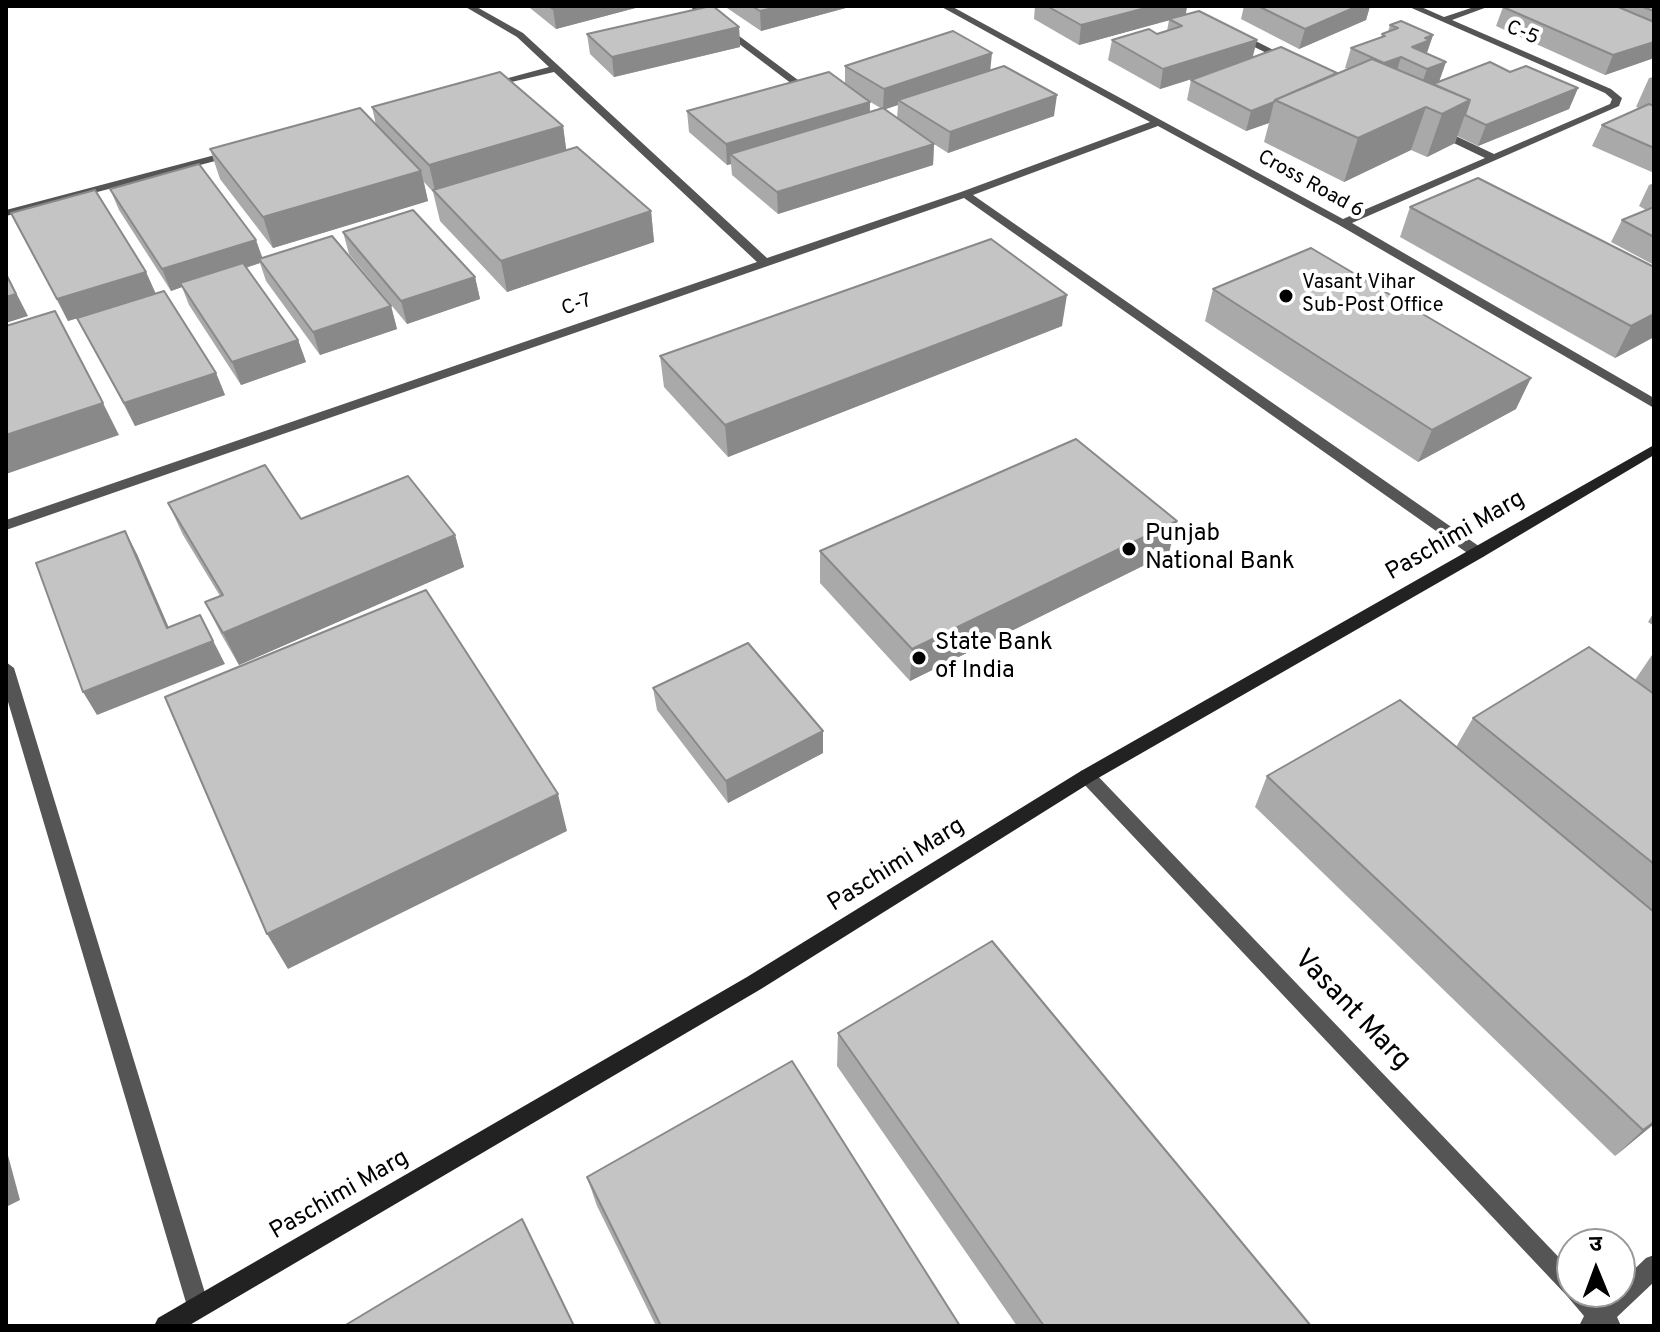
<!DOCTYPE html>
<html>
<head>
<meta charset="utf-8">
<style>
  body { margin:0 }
  #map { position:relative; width:1660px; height:1332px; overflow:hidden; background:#fff; font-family:Overpass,"Noto Sans Devanagari",sans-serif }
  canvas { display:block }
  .frame { position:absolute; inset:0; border:8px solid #000; pointer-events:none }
  .north { position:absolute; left:1556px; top:1228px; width:80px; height:80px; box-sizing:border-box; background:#fff; border:2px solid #999; border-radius:50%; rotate:359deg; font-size:22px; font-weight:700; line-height:32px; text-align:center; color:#000 }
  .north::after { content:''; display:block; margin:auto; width:28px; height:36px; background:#000; clip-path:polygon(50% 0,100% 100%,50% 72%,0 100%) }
</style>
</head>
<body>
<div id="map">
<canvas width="1660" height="1332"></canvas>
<div class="frame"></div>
<div class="north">उ</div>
</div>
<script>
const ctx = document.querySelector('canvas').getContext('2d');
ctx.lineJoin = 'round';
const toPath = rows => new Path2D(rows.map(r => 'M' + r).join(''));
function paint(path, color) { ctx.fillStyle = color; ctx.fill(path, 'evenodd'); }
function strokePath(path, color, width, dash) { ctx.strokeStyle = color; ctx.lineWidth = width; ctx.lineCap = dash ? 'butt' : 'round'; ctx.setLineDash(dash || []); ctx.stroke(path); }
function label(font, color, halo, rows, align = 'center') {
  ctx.font = font + ' Overpass,sans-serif'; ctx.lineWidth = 8; ctx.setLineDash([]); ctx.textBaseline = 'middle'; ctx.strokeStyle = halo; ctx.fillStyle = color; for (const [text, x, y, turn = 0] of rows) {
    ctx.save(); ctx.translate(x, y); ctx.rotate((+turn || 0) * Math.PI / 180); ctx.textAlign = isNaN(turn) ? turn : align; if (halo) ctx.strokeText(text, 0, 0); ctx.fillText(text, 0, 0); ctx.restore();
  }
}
const service = toPath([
  [689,6,699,6,798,80,798,84,792,84,689,6]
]);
const minor = toPath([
  [464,6,475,6,523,33,767,258,961,192,1150,122,940,6,951,6,1343,219,1485,158,1435,134,1435,130,1443,130,1494,154,1610,104,1612,99,1605,93,1407,6,1419,6,1444,17,1477,6,1490,6,1452,20,1611,89,1622,98,1619,106,1352,223,1654,398,1654,408,1339,225,1158,126,973,195,1483,549,1485,553,1483,557,1473,557,964,198,6,530,6,520,757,262,554,72,486,88,486,84,549,67,517,37,464,6],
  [1234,33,1240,33,1293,60,1285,62,1234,37,1234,33],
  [234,150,238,151,238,155,6,216,6,210,234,150],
  [6,662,14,668,209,1306,206,1314,198,1317,190,1314,187,1306,6,695,6,662],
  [1087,769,1093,771,1572,1271,1572,1292,1593,1292,1601,1301,1610,1292,1620,1292,1620,1283,1646,1258,1654,1255,1654,1282,1617,1317,1621,1326,1579,1326,1584,1316,1567,1296,1081,781,1078,776,1081,771,1087,769]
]);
const secondary = toPath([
  [1654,445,1654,455,1483,557,1093,781,761,989,188,1326,154,1326,158,1318,747,977,1081,771,1654,445]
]);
const wall = toPath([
  [529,6,643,6,556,29,530,8],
  [724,6,853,6,761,31],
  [1035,6,1187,6,1186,15,1253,58,1337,73,1348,69,1345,68,1351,48,1381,37,1382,34,1388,32,1390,25,1433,35,1427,53,1439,82,1510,72,1578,88,1569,109,1478,146,1457,136,1455,143,1427,157,1411,150,1344,182,1264,142,1269,123,1246,131,1187,100,1191,80,1201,76,1160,89,1108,60,1112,40,1157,34,1167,31,1169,20,1079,45,1034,19],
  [1244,6,1370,6,1366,20,1299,49,1241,19],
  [1505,6,1654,6,1654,58,1605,75,1496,26,1503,7],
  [739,27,740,47,614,77,590,54,587,34],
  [845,66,991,70,1054,116,948,153,934,144,933,165,778,214,732,175,731,164,727,165,689,132,687,111,845,84],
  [864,98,882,109,870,112,870,102],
  [898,105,897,118,885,109],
  [1654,77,1654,173,1592,146,1602,125,1639,108,1636,107,1649,78],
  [372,107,563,126,566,150,651,211,654,242,507,292,440,221,433,192,424,182,428,201,273,248,220,179,210,149,376,125],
  [1654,183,1654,265,1611,242,1622,220,1646,210,1639,206,1649,185],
  [110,189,262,258,391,306,397,329,320,355,266,281,260,263,246,268,298,340,306,362,241,385,189,305,182,287,171,291,119,210],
  [1410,207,1654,267,1654,337,1615,358,1400,237],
  [11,213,146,272,155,293,216,373,225,395,135,426,78,318,68,321],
  [343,232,475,277,480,299,407,324,349,254],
  [1213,289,1516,409,1418,462,1205,321],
  [1062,326,728,457,664,387,660,356],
  [168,503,301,519,455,535,464,567,239,665,221,634,205,602,220,596,183,535],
  [820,551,1169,553,910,681,820,583],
  [1654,612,1654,626,1648,622],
  [1654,652,1654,1124,1615,1156,1255,807,1267,776,1456,747,1473,718,1635,680],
  [653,688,823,731,823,753,728,803,657,710],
  [838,1033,1311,1326,1017,1326,837,1066],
  [587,1177,960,1326,656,1326,597,1206]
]);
const shadedWall = toPath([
  [565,6,643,6,556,29,553,9],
  [781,6,853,6,761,31,760,11],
  [1153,6,1187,6,1185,16,1079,45,1081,25],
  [1358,6,1370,6,1366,20,1299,49,1305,29],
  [739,27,740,47,614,77,612,57],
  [1433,35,1426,55,1412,47,1425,38],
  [1257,40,1252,60,1160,89,1163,69],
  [1654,42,1654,58,1605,75,1613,55],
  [992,53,990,73,898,100,898,105,883,110,884,89],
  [1401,57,1395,77,1384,63],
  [1446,62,1439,82,1420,89,1427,69],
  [1578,88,1569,109,1478,146,1486,125],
  [1057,95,1054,116,948,153,950,132],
  [1470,100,1455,143,1427,157,1442,114],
  [870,102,869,123,730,154,731,164,727,165,726,144],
  [1274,102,1269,123,1246,131,1251,111],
  [1426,107,1411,150,1344,182,1358,138],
  [563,126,567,155,436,195,429,165],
  [934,144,933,165,778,214,777,192],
  [421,171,428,201,273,248,263,217],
  [651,211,654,242,507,292,501,261],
  [256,240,264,262,259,259,260,263,183,287,180,283,182,287,171,291,162,269],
  [146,272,156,294,68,321,57,299],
  [6,273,28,316,6,323],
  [475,277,480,299,407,324,401,301],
  [1067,295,1062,326,728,457,725,425],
  [391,306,397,329,320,355,313,332],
  [1654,314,1654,337,1615,358,1631,326],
  [298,340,306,362,241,385,232,362],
  [216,373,225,395,135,426,124,403],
  [1531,378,1516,409,1418,462,1432,430],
  [103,403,119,435,6,474,6,435],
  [1177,521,1169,553,910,681,912,649],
  [125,531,137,554,179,651,167,628],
  [455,535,464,567,239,665,223,633],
  [200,615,225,664,97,715,83,692],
  [823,731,823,753,728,803,726,781],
  [558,794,567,831,288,969,267,934],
  [1654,1122,1654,1124,1615,1156,1643,1130],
  [6,1148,20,1200,6,1207]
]);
const building = toPath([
  [549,6,565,6,553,9,549,6],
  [711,6,713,6,739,27,612,57,587,34,711,6],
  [752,6,781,6,760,11,752,6],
  [1047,6,1153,6,1081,25,1047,6],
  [1258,6,1358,6,1305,29,1258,6],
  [1505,6,1616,6,1654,22,1654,42,1613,55,1503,7,1505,6],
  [1640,6,1654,6,1654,11,1640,6],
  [1199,11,1257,40,1163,69,1112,40,1149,29,1157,34,1182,26,1169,19,1199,11],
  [1401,21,1433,35,1425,38,1430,40,1412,47,1446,62,1427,69,1401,57,1384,63,1351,48,1385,36,1382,34,1398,28,1390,25,1401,21],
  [953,31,992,53,884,89,845,66,953,31],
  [1281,47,1337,73,1275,100,1274,102,1251,111,1191,80,1281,47],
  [1372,59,1470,100,1442,114,1426,107,1358,138,1275,100,1372,59],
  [1490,62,1510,72,1526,66,1578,88,1486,125,1465,115,1470,100,1433,84,1490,62],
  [1004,66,1057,95,950,132,898,100,1004,66],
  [500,72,563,126,429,165,372,107,500,72],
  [829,72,870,102,726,144,687,111,829,72],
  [1649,104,1654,106,1654,148,1602,125,1649,104],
  [360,108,421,171,263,217,210,149,360,108],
  [883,108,934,144,777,192,730,154,883,108],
  [577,147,651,211,501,261,433,190,577,147],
  [199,164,256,240,162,269,110,189,199,164],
  [1478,178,1654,267,1654,314,1631,326,1410,207,1478,178],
  [95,190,146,272,57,299,11,213,95,190],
  [1654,207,1654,237,1622,220,1654,207],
  [413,210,475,277,401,301,343,232,413,210],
  [332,236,391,306,313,332,259,259,332,236],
  [991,239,1067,295,725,425,660,356,991,239],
  [1311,248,1531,378,1432,430,1213,289,1311,248],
  [243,263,298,340,232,362,180,283,243,263],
  [6,274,16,294,6,297,6,274],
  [164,291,216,373,124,403,77,318,164,291],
  [55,311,103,403,6,435,6,326,55,311],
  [1076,439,1177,521,912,649,820,551,1076,439],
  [265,465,301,519,408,476,455,535,223,633,205,602,223,595,168,503,265,465],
  [125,531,167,628,200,615,213,641,83,692,36,563,125,531],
  [426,590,558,794,267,934,165,697,426,590],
  [748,643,823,731,726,781,653,688,748,643],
  [1589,647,1654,694,1654,864,1473,718,1589,647],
  [1400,700,1654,912,1654,1122,1643,1130,1267,776,1400,700],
  [992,941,1311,1326,1044,1326,838,1033,992,941],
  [792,1061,960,1326,661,1326,587,1177,792,1061],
  [522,1219,574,1326,344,1326,522,1219]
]);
const markers = [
  [1286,296,8,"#000"],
  [1129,549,8,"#000"],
  [919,658,8,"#000"]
];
const farStreetnames = [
  ["C-5",1522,34,23],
  ["Cross Road 6",1310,185,29],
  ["C-7",577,306,-19]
];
const farPoinames = [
  ["Vasant Vihar",1302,284],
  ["Sub-Post Office",1302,307]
];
const poiNames = [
  ["Punjab",1145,535],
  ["National Bank",1145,563],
  ["State Bank",935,644],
  ["of India",935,672]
];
const streetNames = [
  ["Paschimi Marg",1456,537,-30],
  ["Paschimi Marg",897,866,-32],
  ["Paschimi Marg",340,1196,-30]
];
const nearStreetnames = [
  ["Vasant Marg",1351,1011,46]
];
paint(service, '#555');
paint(minor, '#555');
paint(secondary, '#222');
paint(wall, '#a9a9a9');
paint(shadedWall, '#898989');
paint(building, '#c4c4c4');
strokePath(building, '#898989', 2);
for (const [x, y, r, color] of markers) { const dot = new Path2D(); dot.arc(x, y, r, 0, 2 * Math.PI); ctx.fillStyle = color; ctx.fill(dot); strokePath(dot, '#fff', 3); }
label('20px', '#000', '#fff', farStreetnames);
label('20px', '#000', '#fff', farPoinames, 'left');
label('24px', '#000', '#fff', poiNames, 'left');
label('24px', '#000', '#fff', streetNames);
label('28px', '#000', '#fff', nearStreetnames);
</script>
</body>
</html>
